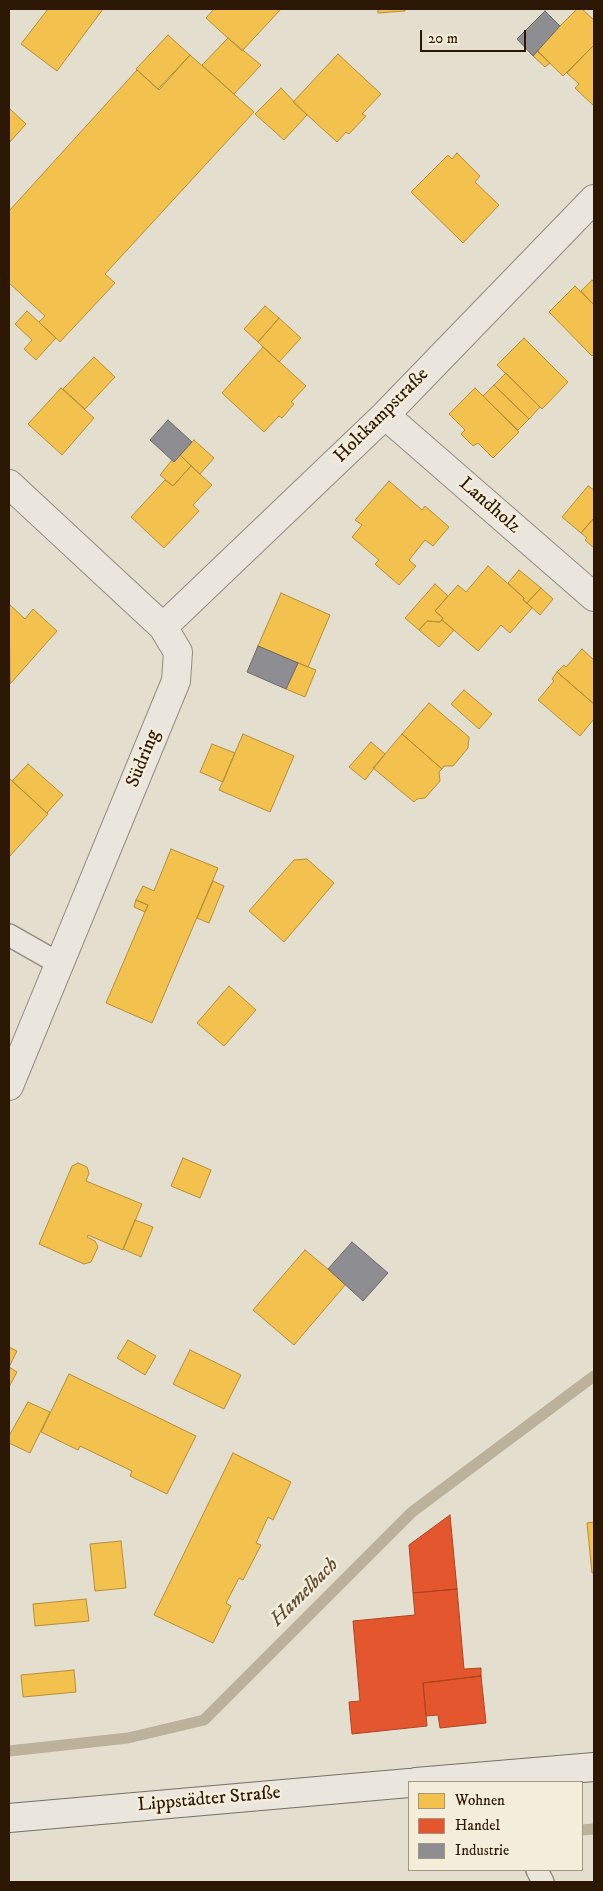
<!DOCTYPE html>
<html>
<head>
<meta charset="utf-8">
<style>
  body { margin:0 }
  #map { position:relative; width:603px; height:1891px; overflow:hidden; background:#e3dece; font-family:"IM FELL DW Pica",serif }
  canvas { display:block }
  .frame { position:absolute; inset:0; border:10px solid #2c1704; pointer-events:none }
  .legend { position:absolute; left:408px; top:1781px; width:175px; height:90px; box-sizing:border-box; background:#f3edd9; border:1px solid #a39784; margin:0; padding:6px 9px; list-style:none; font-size:15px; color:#2c1704 }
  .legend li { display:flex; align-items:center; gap:10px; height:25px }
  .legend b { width:25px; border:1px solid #a39784 }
  .scale { position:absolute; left:420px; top:30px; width:106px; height:22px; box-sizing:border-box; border:2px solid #2c1704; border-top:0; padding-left:6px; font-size:15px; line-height:18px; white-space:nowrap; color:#2c1704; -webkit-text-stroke:4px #f3edd9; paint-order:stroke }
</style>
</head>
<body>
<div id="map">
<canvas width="603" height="1891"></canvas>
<div class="frame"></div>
<ul class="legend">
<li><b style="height:14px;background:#f2c14e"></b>Wohnen</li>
<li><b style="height:14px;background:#e4572e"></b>Handel</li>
<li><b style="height:14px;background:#8d8d92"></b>Industrie</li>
</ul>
<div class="scale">20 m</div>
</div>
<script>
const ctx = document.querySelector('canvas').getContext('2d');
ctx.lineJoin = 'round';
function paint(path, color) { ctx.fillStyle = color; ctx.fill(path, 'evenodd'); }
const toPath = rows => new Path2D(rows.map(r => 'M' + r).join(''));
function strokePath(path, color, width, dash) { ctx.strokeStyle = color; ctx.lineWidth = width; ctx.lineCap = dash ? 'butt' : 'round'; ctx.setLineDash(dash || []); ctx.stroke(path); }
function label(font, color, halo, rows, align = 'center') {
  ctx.font = font + ' "IM FELL DW Pica",serif'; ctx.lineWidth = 5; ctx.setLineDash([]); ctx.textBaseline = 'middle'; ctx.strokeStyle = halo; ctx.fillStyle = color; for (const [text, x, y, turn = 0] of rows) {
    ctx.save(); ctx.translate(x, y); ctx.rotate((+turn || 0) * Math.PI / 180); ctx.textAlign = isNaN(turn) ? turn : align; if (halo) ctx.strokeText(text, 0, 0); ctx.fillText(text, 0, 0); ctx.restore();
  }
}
const homes = toPath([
  [48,9,103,9,57,71,21,44,48,9],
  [214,9,281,9,242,51,206,18,214,9],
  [378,9,405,9,405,11,378,13,378,9],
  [577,9,582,9,594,20,594,45,563,76,536,50,577,9],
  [168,35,190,55,158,89,136,69,168,35],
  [228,38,261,65,234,94,202,65,228,38],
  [594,45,594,106,575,88,579,84,567,73,594,45],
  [538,51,550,63,545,67,533,56,538,51],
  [338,54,381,94,362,114,366,116,349,134,346,132,337,142,293,102,338,54],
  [190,55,254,112,105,274,115,283,60,342,39,322,45,316,9,283,9,211,137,70,159,90,190,55],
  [281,88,307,115,284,140,255,114,281,88],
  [9,108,26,124,9,143,9,108],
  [457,153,480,176,475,182,499,205,463,243,411,192,448,155,452,159,457,153],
  [592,280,594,282,594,305,581,291,592,280],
  [575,286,594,305,594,354,592,356,549,312,575,286],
  [265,306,279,318,258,342,244,329,265,306],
  [27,311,56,338,36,360,24,349,32,340,15,324,27,311],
  [279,318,301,338,279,362,258,342,279,318],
  [524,338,568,382,542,409,497,365,524,338],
  [263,347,306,386,291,402,294,404,282,418,279,416,264,432,222,393,263,347],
  [94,357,115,377,85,409,63,389,94,357],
  [506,373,540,407,529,419,494,385,506,373],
  [494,385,529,419,518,430,483,396,494,385],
  [61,388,94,418,62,455,28,424,61,388],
  [475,388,519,432,493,458,478,443,473,446,461,434,465,430,449,414,475,388],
  [194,440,214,458,200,474,180,455,194,440],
  [180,455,191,466,173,486,160,475,172,460,174,462,180,455],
  [191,466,212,485,193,505,199,511,164,548,131,517,165,480,173,486,191,466],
  [389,481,422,510,425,506,449,527,433,546,425,540,409,560,416,566,399,585,375,564,379,560,352,537,362,525,355,520,389,481],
  [588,486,594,490,594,518,581,533,562,517,588,486],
  [594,518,594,548,585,540,587,538,581,533,594,518],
  [488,566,524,598,523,600,532,608,510,633,501,625,478,651,442,620,443,618,435,611,458,585,466,592,488,566],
  [519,570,541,588,527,603,523,600,524,598,508,583,519,570],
  [435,584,448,596,435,611,443,618,440,622,427,621,419,630,405,618,435,584],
  [541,588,553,599,540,615,527,603,541,588],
  [281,593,330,615,308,667,258,646,281,593],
  [9,604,25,619,33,609,57,631,10,684,9,604],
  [442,620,454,630,439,647,419,630,427,621,440,622,442,620],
  [582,649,594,660,594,704,557,672,564,665,566,667,582,649],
  [298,663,316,670,305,697,286,689,298,663],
  [557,672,594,704,594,719,580,736,538,700,554,681,552,679,557,672],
  [464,690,492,714,479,729,451,704,464,690],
  [429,703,469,737,468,748,453,766,444,766,442,769,402,734,429,703],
  [243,734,294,756,270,812,219,790,243,734],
  [402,734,442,769,439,772,440,781,425,798,417,799,414,802,373,768,402,734],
  [371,742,385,754,365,780,349,767,371,742],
  [212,744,235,753,223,782,200,772,212,744],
  [28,764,63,795,47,813,12,781,28,764],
  [9,778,48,814,9,857,9,778],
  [171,849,218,868,152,1023,106,1003,148,905,136,900,143,886,154,891,171,849],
  [307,859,334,883,284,942,249,911,294,860,307,859],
  [213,881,224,886,209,923,197,918,213,881],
  [136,900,148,905,145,912,134,907,136,900],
  [229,986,256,1010,224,1046,197,1023,229,986],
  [183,1158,211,1170,200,1198,171,1186,183,1158],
  [78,1163,87,1167,89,1173,86,1181,142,1204,123,1250,88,1235,87,1237,95,1241,98,1247,91,1262,84,1264,39,1244,72,1166,78,1163],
  [135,1220,153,1227,141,1257,123,1249,135,1220],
  [305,1250,346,1284,294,1345,253,1310,305,1250],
  [128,1340,156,1356,145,1375,117,1358,128,1340],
  [9,1347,17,1351,9,1367,17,1372,9,1387,9,1347],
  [190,1350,241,1375,224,1409,173,1384,190,1350],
  [69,1374,196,1436,167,1494,130,1476,132,1471,80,1446,78,1450,41,1432,69,1374],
  [28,1402,50,1412,30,1453,9,1443,9,1436,28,1402],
  [233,1453,291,1482,273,1520,268,1517,256,1543,261,1545,243,1580,239,1578,226,1603,231,1606,213,1643,154,1615,233,1453],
  [594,1522,594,1573,592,1573,587,1523,594,1522],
  [121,1541,126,1588,95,1591,90,1544,121,1541],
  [86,1599,89,1621,35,1626,33,1604,86,1599],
  [74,1670,76,1692,23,1697,21,1675,74,1670]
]);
const shops = toPath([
  [450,1515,457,1589,413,1593,409,1545,450,1515],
  [457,1589,464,1669,481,1668,481,1676,423,1683,427,1726,352,1734,349,1702,360,1701,353,1621,415,1615,413,1593,457,1589],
  [481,1676,486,1723,440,1728,438,1715,426,1716,423,1683,481,1676]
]);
const industry = toPath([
  [545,11,560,26,533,56,517,39,545,11],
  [168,420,192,442,174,462,150,440,168,420],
  [258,646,298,663,286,689,247,672,258,646],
  [352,1242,388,1273,363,1301,328,1269,352,1242]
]);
const stream = toPath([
  [9,1751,128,1738,204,1720,412,1512,594,1376],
  [582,1830,594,1829]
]);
const lane = toPath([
  [9,935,60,964],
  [537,1870,543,1882]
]);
const street = toPath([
  [385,415,594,597],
  [9,484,163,627,178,652,176,681,9,1086],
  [163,627,385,415,594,199]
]);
const secondary = toPath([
  [416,1782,594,1767],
  [9,1818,409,1783]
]);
const streetNames = [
  ["Holtkampstraße",382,416,-45],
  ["Landholz",489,506,41],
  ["Südring",144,759,-68],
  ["Lippstädter Straße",209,1800,-5]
];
const waterNames = [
  ["Hamelbach",305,1593,-45]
];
paint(homes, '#f2c14e');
strokePath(homes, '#b78e38', 1);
paint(shops, '#e4572e');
strokePath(shops, '#ad4421', 1);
paint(industry, '#8d8d92');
strokePath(industry, '#706a67', 1);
strokePath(stream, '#bcb19a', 11);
strokePath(lane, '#928c80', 24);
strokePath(street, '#928c80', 30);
strokePath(secondary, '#777166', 30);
strokePath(lane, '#eae6de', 21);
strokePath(street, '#eae6de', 28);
strokePath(secondary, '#eae6de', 28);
label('19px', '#2c1704', '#f3edd9', streetNames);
label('italic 20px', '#5f4d37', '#f3edd9', waterNames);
</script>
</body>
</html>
